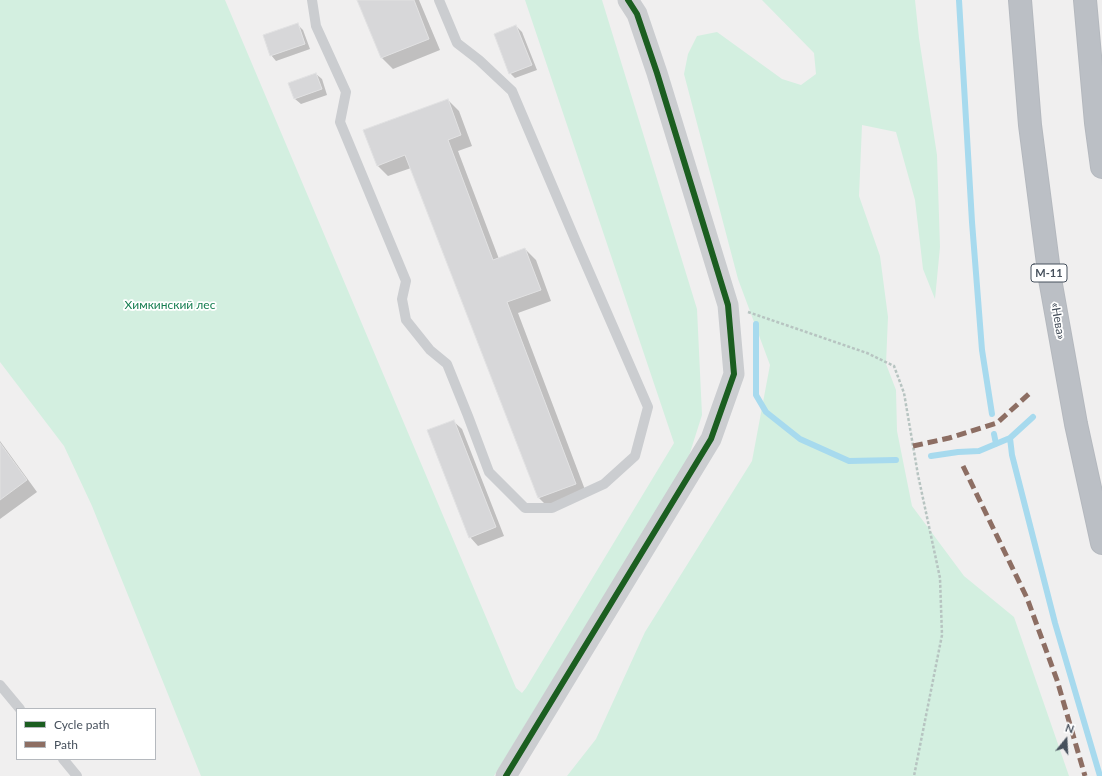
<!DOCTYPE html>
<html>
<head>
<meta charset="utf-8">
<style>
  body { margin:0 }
  #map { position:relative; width:1102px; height:776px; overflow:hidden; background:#f0efef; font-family:Lato,sans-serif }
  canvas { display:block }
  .legend { position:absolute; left:16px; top:708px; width:140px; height:52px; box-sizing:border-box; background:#fff; border:1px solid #b5b9be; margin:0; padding:5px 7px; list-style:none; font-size:12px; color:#46505c }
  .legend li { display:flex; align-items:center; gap:8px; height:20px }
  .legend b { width:20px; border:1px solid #b5b9be }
  .north { position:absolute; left:1046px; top:720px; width:40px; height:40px; -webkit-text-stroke:3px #fff; paint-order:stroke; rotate:18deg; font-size:11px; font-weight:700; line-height:16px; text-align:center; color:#46505c }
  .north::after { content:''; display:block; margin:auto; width:14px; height:18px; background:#46505c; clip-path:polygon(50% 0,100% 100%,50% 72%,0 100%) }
</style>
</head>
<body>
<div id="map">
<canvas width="1102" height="776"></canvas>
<ul class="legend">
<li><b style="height:5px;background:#1b5e20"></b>Cycle path</li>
<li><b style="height:5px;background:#8d6e63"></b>Path</li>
</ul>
<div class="north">N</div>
</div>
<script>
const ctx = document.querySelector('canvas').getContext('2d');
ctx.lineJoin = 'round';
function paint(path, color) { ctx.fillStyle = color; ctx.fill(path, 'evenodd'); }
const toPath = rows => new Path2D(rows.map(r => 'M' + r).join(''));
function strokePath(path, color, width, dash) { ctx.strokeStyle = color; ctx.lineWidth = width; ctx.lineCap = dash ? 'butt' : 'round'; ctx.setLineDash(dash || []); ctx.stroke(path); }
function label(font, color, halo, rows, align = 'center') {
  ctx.font = font + ' Lato,sans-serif'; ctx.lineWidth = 3.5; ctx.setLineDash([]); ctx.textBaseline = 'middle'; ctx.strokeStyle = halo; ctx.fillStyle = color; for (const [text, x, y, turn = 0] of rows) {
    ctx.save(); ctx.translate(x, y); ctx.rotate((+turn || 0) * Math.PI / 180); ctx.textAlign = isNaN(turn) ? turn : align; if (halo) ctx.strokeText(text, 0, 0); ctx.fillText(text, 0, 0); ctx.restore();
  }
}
const green = toPath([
  [0,0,225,0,516,688,522,693,526,688,674,443,525,0,602,0,697,309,702,415,688,459,494,776,201,776,92,506,64,446,0,362],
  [762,0,915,0,919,38,937,155,940,247,935,299,923,269,915,200,896,132,862,125,859,196,880,256,888,317,886,364,896,390,897,431,912,506,964,576,1014,617,1069,776,567,776,596,739,645,632,752,461,770,365,738,279,684,74,688,54,697,36,717,32,782,79,801,85,816,74,814,53]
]);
const shadow = toPath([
  [358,0,419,0,440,50,393,69,382,58],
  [297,24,303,30,310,49,276,61,271,55],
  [516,26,522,32,537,70,515,78,510,73],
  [316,74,322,79,327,95,301,104,295,99,290,83],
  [448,100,459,111,472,146,458,151,499,259,525,249,536,260,551,301,518,313,587,495,550,509,539,498,411,168,388,176,377,165],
  [453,421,462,429,504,536,478,546,470,537],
  [0,441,37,492,0,519]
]);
const stream = toPath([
  [959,0,972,222,982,350,992,414],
  [756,324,756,395,766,412,800,439,849,461,896,460],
  [994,434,996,444],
  [1010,438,1012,455,1055,623,1100,776],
  [931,456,958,452,979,451,1010,438,1033,417]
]);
const building = toPath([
  [357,0,414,0,429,39,381,58,357,0],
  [298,23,305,44,270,56,263,35,298,23],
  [516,25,532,65,509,74,494,34,516,25],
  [316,73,322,89,294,99,288,83,316,73],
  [448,99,461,135,448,140,493,260,525,248,541,290,507,302,576,484,538,498,405,155,377,166,363,130,448,99],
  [454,420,496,527,469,538,427,430,454,420],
  [0,443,27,480,0,500,0,443]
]);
const path = toPath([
  [748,312,867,353,894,366,904,393,918,475,940,578,942,635,914,776]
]);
const lane = toPath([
  [312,0,316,26,346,92,340,122,406,281,402,299,406,320,430,350,447,364,468,416,489,472,525,508,552,508,604,484,635,456,648,407,577,244,512,91,479,60,457,43,439,0],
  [0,685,20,709],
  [63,759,77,776]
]);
const street = toPath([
  [506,776,711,439,734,374,728,305,657,73,637,14,628,0]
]);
const highway = toPath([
  [1020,0,1030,125,1050,279,1076,424,1102,543],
  [1085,0,1096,123,1102,167]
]);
const quiet = toPath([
  [913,446,949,438,997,423,1030,393],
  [963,466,1027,598,1057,680,1085,776]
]);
const cycleway = toPath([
  [506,776,711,439,734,374,728,305,657,73,637,14,628,0]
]);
const shields = [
  [1049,273,36]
];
const shieldNames = [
  ["М-11",1049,273]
];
const parkNames = [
  ["Химкинский лес",170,305]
];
const streetNames = [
  ["«Нева»",1058,321,80]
];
paint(green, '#d3efe0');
paint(shadow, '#0003');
strokePath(stream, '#a7daee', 6);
paint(building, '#d7d7d9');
strokePath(building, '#e1e1e2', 1);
strokePath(highway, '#b4b8be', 24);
strokePath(path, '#b7c4c1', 2.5, [3, 2]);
strokePath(lane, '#cbcdd0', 10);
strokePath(street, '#cbcdd0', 21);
strokePath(highway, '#bbbfc5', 22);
strokePath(quiet, '#8d6e63', 5, [10, 5]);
strokePath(cycleway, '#1b5e20', 6);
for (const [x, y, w] of shields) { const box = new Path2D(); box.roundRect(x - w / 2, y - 9, w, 18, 3); ctx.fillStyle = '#fff'; ctx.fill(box); strokePath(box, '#46505c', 1); }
label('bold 11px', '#46505c', null, shieldNames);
label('12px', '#167e51', '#fff', parkNames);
label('12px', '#46505c', '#fff', streetNames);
</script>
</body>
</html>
